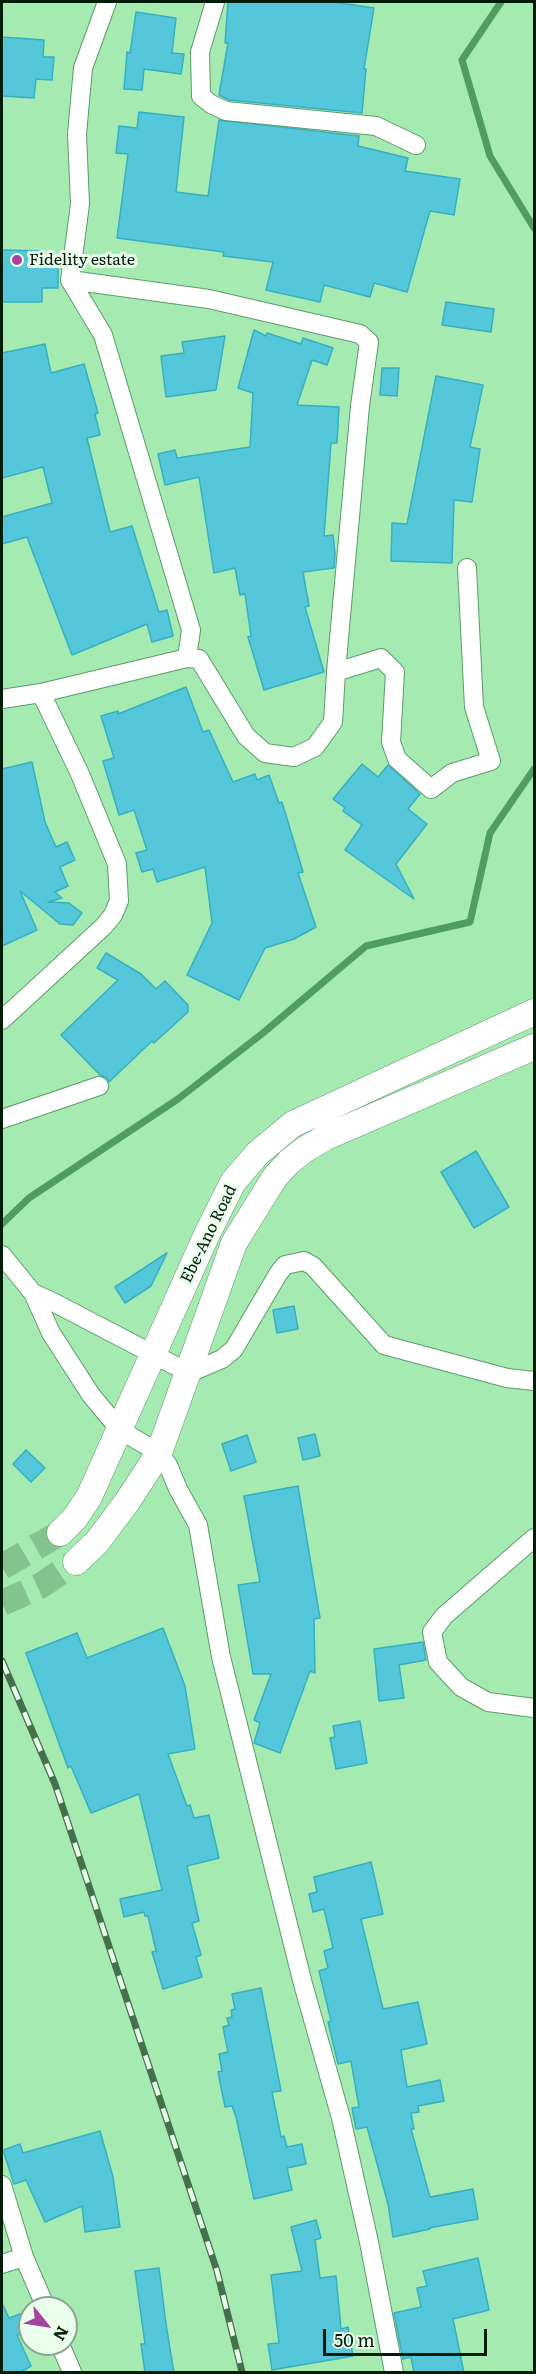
<!DOCTYPE html>
<html>
<head>
<meta charset="utf-8">
<style>
  body { margin:0 }
  #map { position:relative; width:536px; height:2374px; overflow:hidden; background:#a5ebb1; font-family:Literata,serif }
  canvas { display:block }
  .frame { position:absolute; inset:0; border:3px solid #011c07; pointer-events:none }
  .north { position:absolute; left:18px; top:2296px; width:60px; height:60px; box-sizing:border-box; background:#eafeec; border:2px solid #8da490; border-radius:50%; rotate:120deg; font-size:16px; font-weight:700; line-height:24px; text-align:center; color:#011c07 }
  .north::after { content:''; display:block; margin:auto; width:21px; height:27px; background:#a841a4; clip-path:polygon(50% 0,100% 100%,50% 72%,0 100%) }
  .scale { position:absolute; left:323px; top:2329px; width:164px; height:27px; box-sizing:border-box; border:3px solid #011c07; border-top:0; padding-left:8px; font-size:18px; line-height:21px; white-space:nowrap; color:#011c07; -webkit-text-stroke:4px #eafeec; paint-order:stroke }
</style>
</head>
<body>
<div id="map">
<canvas width="536" height="2374"></canvas>
<div class="frame"></div>
<div class="north">N</div>
<div class="scale">50 m</div>
</div>
<script>
const ctx = document.querySelector('canvas').getContext('2d');
ctx.lineJoin = 'round';
const toPath = rows => new Path2D(rows.map(r => 'M' + r).join(''));
function strokePath(path, color, width, dash) { ctx.strokeStyle = color; ctx.lineWidth = width; ctx.lineCap = dash ? 'butt' : 'round'; ctx.setLineDash(dash || []); ctx.stroke(path); }
function paint(path, color) { ctx.fillStyle = color; ctx.fill(path, 'evenodd'); }
function label(font, color, halo, rows, align = 'center') {
  ctx.font = font + ' Literata,serif'; ctx.lineWidth = 6; ctx.setLineDash([]); ctx.textBaseline = 'middle'; ctx.strokeStyle = halo; ctx.fillStyle = color; for (const [text, x, y, turn = 0] of rows) {
    ctx.save(); ctx.translate(x, y); ctx.rotate((+turn || 0) * Math.PI / 180); ctx.textAlign = isNaN(turn) ? turn : align; if (halo) ctx.strokeText(text, 0, 0); ctx.fillText(text, 0, 0); ctx.restore();
  }
}
const stream = toPath([
  [501,2,462,60,490,156,534,228],
  [2,1224,29,1198,178,1099,263,1033,366,946,470,922,490,833,534,769]
]);
const building = toPath([
  [228,2,333,2,374,8,364,69,366,69,362,113,229,100,219,95,228,43,225,43,228,2],
  [136,12,176,18,172,53,184,54,181,74,144,69,142,90,124,89,127,52,130,53,136,12],
  [2,37,44,40,43,57,54,57,52,80,36,79,34,98,2,96,2,37],
  [139,112,184,117,176,192,208,196,219,120,359,136,358,146,408,158,405,171,460,179,454,215,430,211,407,292,374,283,370,297,324,285,320,302,266,290,273,262,223,256,224,252,117,238,128,154,116,153,119,126,137,128,139,112],
  [2,250,42,251,41,258,58,259,58,288,42,288,42,302,2,302,2,250],
  [446,302,494,309,491,332,442,325,446,302],
  [254,330,266,336,267,333,301,344,303,338,333,348,327,365,312,360,297,405,339,407,337,443,331,443,324,536,333,535,335,554,334,568,303,572,309,606,305,607,324,672,264,690,248,637,251,636,245,594,240,595,235,568,214,573,199,477,165,485,158,454,175,450,177,458,250,447,253,393,238,388,254,330],
  [225,336,216,390,166,397,161,356,184,353,182,342,225,336],
  [45,344,51,373,84,364,98,413,95,414,100,435,87,438,110,532,132,526,159,612,167,610,173,636,152,642,147,624,72,655,27,537,2,544,2,517,52,503,43,467,2,478,2,353,45,344],
  [382,368,399,368,397,396,380,395,382,368],
  [436,376,483,385,470,447,480,449,472,502,454,500,452,563,391,561,392,523,407,524,436,376],
  [186,687,203,732,209,730,233,782,255,774,257,780,269,775,279,803,282,802,303,872,298,873,316,927,294,939,265,948,239,1000,187,975,212,923,205,867,157,882,153,869,142,872,136,853,147,850,134,810,119,815,103,761,114,758,101,716,118,711,118,714,186,687],
  [32,762,45,822,56,847,67,842,75,860,60,867,68,886,55,892,62,898,48,902,69,903,82,913,73,925,60,924,20,891,37,930,2,946,2,769,32,762],
  [362,764,378,777,388,765,420,794,408,809,427,824,396,864,414,899,345,850,362,825,343,811,345,808,333,799,362,764],
  [106,953,141,974,156,989,165,981,188,1005,188,1012,154,1043,152,1041,109,1082,106,1077,100,1075,61,1035,118,980,97,968,106,953],
  [476,1151,509,1207,474,1228,441,1172,476,1151],
  [167,1253,151,1286,125,1303,115,1287,167,1253],
  [294,1306,298,1329,277,1333,273,1310,294,1306],
  [315,1434,320,1456,303,1460,298,1438,315,1434],
  [247,1435,256,1462,231,1471,222,1444,247,1435],
  [26,1450,45,1468,31,1482,13,1464,26,1450],
  [298,1486,320,1618,314,1619,315,1673,310,1671,280,1753,254,1743,260,1723,254,1720,271,1674,253,1674,238,1585,260,1582,244,1496,298,1486],
  [163,1628,185,1686,195,1749,168,1754,187,1806,190,1805,194,1818,209,1815,219,1858,187,1866,199,1921,192,1923,201,1955,196,1957,202,1977,163,1989,152,1952,156,1951,148,1916,145,1916,144,1912,124,1917,120,1899,162,1890,139,1794,91,1813,71,1766,68,1768,26,1653,77,1633,87,1658,163,1628],
  [423,1642,426,1660,399,1665,404,1698,379,1701,374,1649,423,1642],
  [360,1721,367,1763,336,1769,330,1738,335,1737,333,1726,360,1721],
  [371,1862,383,1914,361,1919,383,2009,418,2002,427,2044,401,2050,407,2087,440,2080,444,2101,418,2106,419,2112,411,2113,414,2129,411,2129,430,2197,473,2189,478,2219,429,2228,430,2229,393,2237,388,2204,367,2127,356,2129,352,2108,359,2107,351,2061,338,2064,328,2022,331,2021,319,1971,328,1968,324,1951,333,1948,324,1909,313,1912,309,1894,317,1892,314,1877,371,1862],
  [261,1988,281,2091,272,2092,281,2137,284,2136,287,2147,302,2144,306,2164,287,2168,292,2190,254,2199,236,2117,232,2106,225,2107,218,2072,222,2071,219,2054,228,2052,223,2027,229,2025,227,2018,232,2017,231,2010,235,2009,232,1994,261,1988],
  [100,2131,113,2177,120,2227,85,2232,82,2206,45,2222,26,2180,14,2184,3,2150,20,2144,23,2153,100,2131],
  [316,2220,321,2238,315,2240,320,2278,336,2276,341,2329,348,2327,353,2356,272,2370,268,2344,279,2343,271,2275,302,2271,291,2227,316,2220],
  [478,2258,489,2310,453,2319,464,2373,414,2373,411,2357,403,2359,394,2313,421,2307,417,2288,427,2286,423,2271,478,2258],
  [159,2268,166,2324,174,2373,145,2373,141,2344,145,2344,135,2271,159,2268],
  [2,2303,9,2318,23,2313,29,2332,17,2335,31,2366,19,2373,2,2373,2,2303]
]);
const secondaryTunnel = toPath([
  [2,1567,60,1533],
  [2,1603,40,1586,76,1562]
]);
const street = toPath([
  [215,2,200,52,201,96,211,104,226,111,376,126,416,145],
  [70,280,209,299,360,334,369,342,360,406,336,672,333,722,315,747,294,757,265,753,246,736,199,659,187,658],
  [336,672,381,658,395,672,391,742,397,759,431,789,452,773,491,761,474,707,467,568],
  [2,699,41,693,187,658,191,630,103,335,70,280,80,204,77,134,83,68,107,2],
  [2,1020,104,926,113,915,119,901,117,864,80,774,41,693],
  [2,1119,99,1086],
  [2,1255,33,1293,51,1333,91,1395,120,1430,159,1453,168,1465,178,1489,198,1525,221,1657,303,1984,341,2118,369,2242,394,2372],
  [33,1293,53,1302,189,1373,222,1359,234,1349,278,1274,285,1265,304,1261,313,1266,384,1345,507,1378,534,1381],
  [534,1538,444,1616,432,1632,438,1662,461,1687,488,1702,534,1708],
  [2,2185,24,2257,46,2308],
  [2,2264,24,2257],
  [60,2344,72,2372]
]);
const secondary = toPath([
  [60,1533,75,1518,89,1497,207,1234,233,1182,258,1153,293,1124,534,1012],
  [76,1562,97,1542,127,1502,159,1453,234,1243,275,1177,289,1162,304,1150,326,1137,534,1047]
]);
const rail = toPath([
  [2,1661,55,1784,217,2271,242,2372]
]);
const markers = [
  [17,260,6,"#a841a4"]
];
const poiNames = [
  ["Fidelity estate",29,260]
];
const streetNames = [
  ["Ebe-Ano Road",209,1234,-64]
];
strokePath(stream, '#509d61', 7);
paint(building, '#54c8da');
strokePath(building, '#36afc1', 1.5);
strokePath(secondaryTunnel, '#84c28f', 26, [26, 13]);
strokePath(street, '#5a9d67', 20);
strokePath(secondary, '#5a9d67', 27);
strokePath(street, '#fff', 18);
strokePath(secondary, '#fff', 26);
strokePath(rail, '#44704c', 7);
strokePath(rail, '#eafeec', 4.5, [14]);
for (const [x, y, r, color] of markers) { const dot = new Path2D(); dot.arc(x, y, r, 0, 2 * Math.PI); ctx.fillStyle = color; ctx.fill(dot); strokePath(dot, '#eafeec', 2); }
label('16px', '#011c07', '#eafeec', poiNames, 'left');
label('16px', '#011c07', '#eafeec', streetNames);
</script>
</body>
</html>
